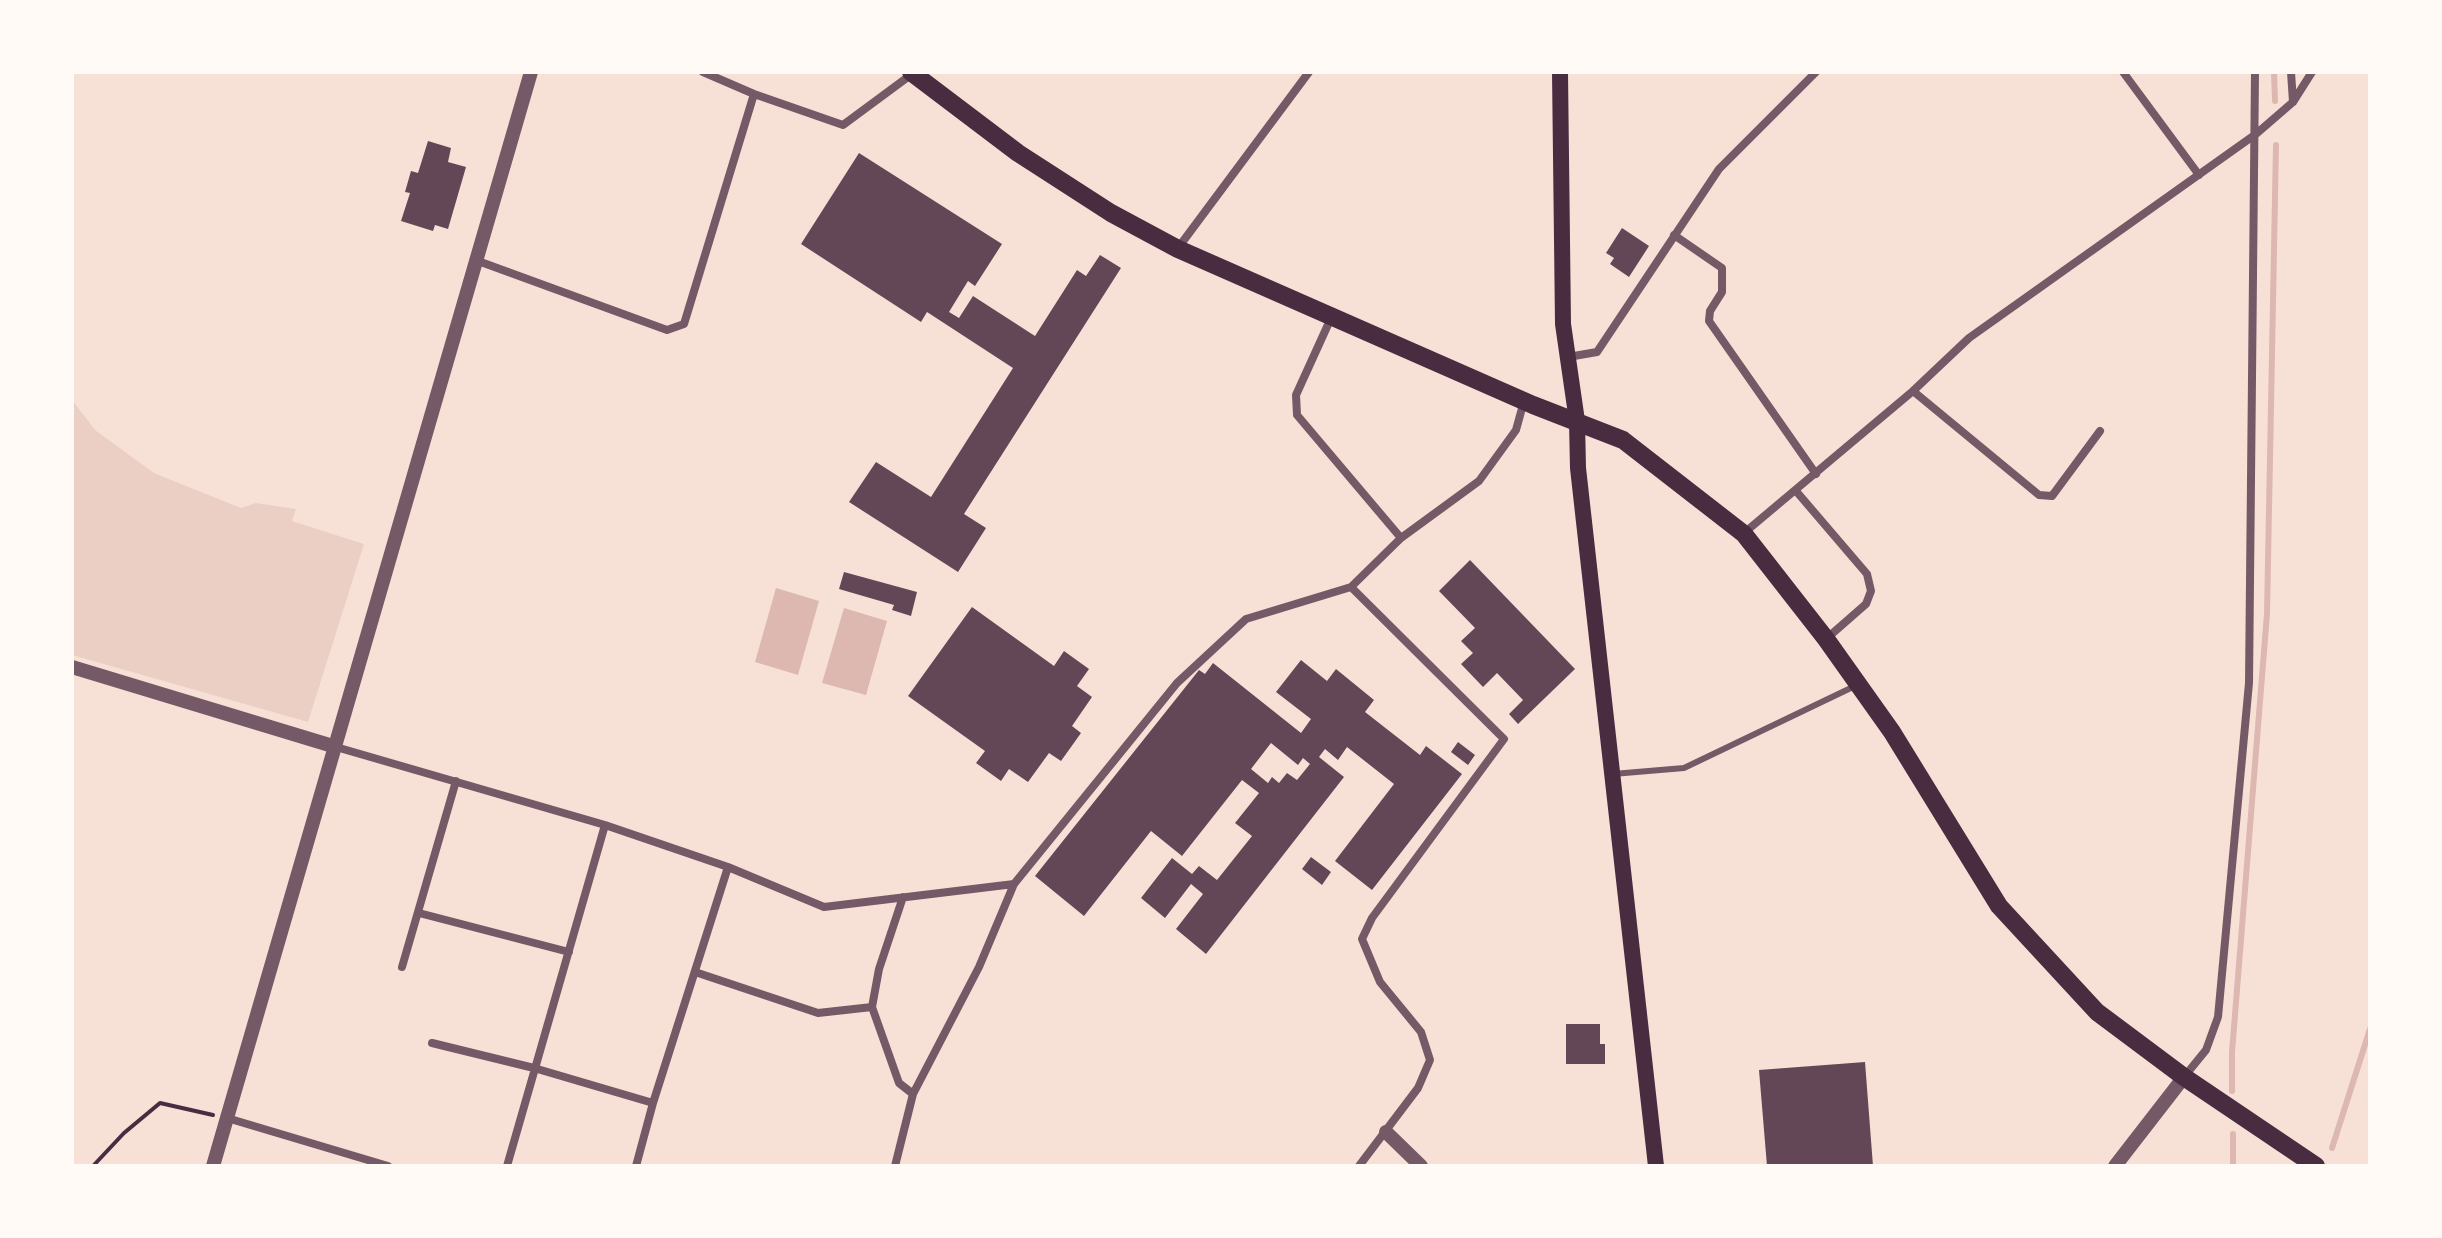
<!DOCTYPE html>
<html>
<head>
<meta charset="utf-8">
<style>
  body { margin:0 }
  #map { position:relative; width:2442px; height:1238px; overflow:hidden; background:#f7e1d7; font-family:"Noto Sans",sans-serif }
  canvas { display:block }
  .frame { position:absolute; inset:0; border:74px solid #fffaf5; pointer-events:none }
</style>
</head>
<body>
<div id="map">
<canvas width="2442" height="1238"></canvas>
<div class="frame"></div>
</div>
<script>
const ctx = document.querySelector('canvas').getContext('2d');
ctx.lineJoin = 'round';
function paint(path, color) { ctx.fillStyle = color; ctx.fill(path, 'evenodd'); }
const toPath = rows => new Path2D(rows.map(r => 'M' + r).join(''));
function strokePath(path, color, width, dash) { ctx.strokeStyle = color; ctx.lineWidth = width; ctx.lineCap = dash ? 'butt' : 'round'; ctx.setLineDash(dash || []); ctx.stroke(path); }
const green = toPath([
  [72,400,95,430,154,473,241,508,256,503,296,509,292,521,364,544,308,722,72,655]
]);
const water = toPath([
  [776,588,819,601,798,675,755,662],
  [844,608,887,621,866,695,822,683]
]);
const stream = toPath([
  [2274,72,2275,101],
  [2232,1091,2232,1052,2267,614,2276,145],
  [2233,1134,2233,1166],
  [2332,1148,2370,1029]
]);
const building = toPath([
  [428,141,451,148,448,162,466,167,448,229,435,225,433,231,401,221,410,193,405,192,411,171,418,173],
  [859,153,1002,244,975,286,968,281,949,312,959,318,973,296,1035,336,1077,270,1086,276,1100,255,1121,268,964,514,986,528,958,572,849,502,876,462,931,497,1013,368,927,312,921,322,801,244],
  [1622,228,1649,246,1629,277,1610,264,1614,258,1606,253],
  [1470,560,1575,669,1518,724,1509,714,1523,700,1497,673,1483,687,1461,664,1473,653,1461,641,1475,628,1439,591],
  [844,572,917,592,911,616,892,610,894,605,839,589],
  [972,607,1054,666,1064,651,1089,669,1077,686,1092,697,1072,726,1081,733,1061,761,1049,753,1028,782,1009,769,1001,781,976,763,985,751,908,696],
  [1301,660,1327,681,1336,669,1374,700,1365,712,1420,755,1426,746,1462,774,1372,890,1335,861,1394,784,1347,747,1338,760,1325,749,1319,757,1344,777,1206,954,1176,929,1203,894,1191,884,1165,918,1141,898,1172,858,1192,874,1199,866,1217,880,1252,836,1235,823,1259,793,1242,780,1182,856,1151,831,1084,916,1035,876,1199,670,1205,674,1213,663,1301,733,1311,719,1276,692],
  [1271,743,1298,765,1303,758,1310,764,1297,780,1287,773,1279,783,1272,777,1268,783,1251,769],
  [1458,742,1475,755,1468,765,1451,752],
  [1311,857,1331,872,1322,885,1302,869],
  [1566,1024,1600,1024,1600,1044,1605,1044,1605,1064,1566,1064],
  [1865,1062,1873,1166,1767,1166,1759,1070]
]);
const path = toPath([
  [93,1166,124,1133,160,1103,213,1115]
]);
const service = toPath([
  [1613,774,1684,768,1855,686]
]);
const minor = toPath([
  [703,72,754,94,843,125,912,74],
  [2123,72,2199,175],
  [2291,72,2293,102],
  [1674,235,1722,268,1722,292,1710,311,1709,321,1816,474],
  [1178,248,1309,72],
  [478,261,667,330,684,324,754,94],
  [1331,318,1296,395,1297,415,1401,538],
  [1568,357,1597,352,1719,169,1816,72],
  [1913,391,2039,495,2052,496,2100,431],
  [1796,491,1867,574,1871,591,1866,604,1826,639],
  [1744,533,1913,391,1969,338,2256,134,2293,102,2312,72],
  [1351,587,1504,739,1372,918,1362,939,1380,982,1421,1032,1430,1060,1418,1088,1359,1166],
  [336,747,605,825,728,867,824,907,1014,884],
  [903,897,879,969,872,1007,899,1083,913,1094],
  [419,913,569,952],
  [402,967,456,781],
  [695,972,818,1013,872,1007],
  [432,1043,534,1068,653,1103],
  [2184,1077,2206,1050,2218,1017,2249,683,2255,72],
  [227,1118,388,1166],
  [507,1166,605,825],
  [636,1166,653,1103,728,867],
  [895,1166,913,1094,979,967,1014,884,1177,683,1246,619,1351,587,1401,538,1479,481,1516,430,1524,401]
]);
const tertiary = toPath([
  [72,667,336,747],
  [1386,1132,1421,1166],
  [213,1166,531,72],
  [2115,1166,2184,1077]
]);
const secondary = toPath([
  [1560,72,1563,324,1577,421,1578,468,1656,1166]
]);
const primary = toPath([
  [911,72,1018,153,1111,213,1178,249,1533,405,1623,440,1744,534,1826,639,1892,732,1999,906,2097,1012,2184,1077,2316,1166]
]);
paint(green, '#ebcfc5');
paint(water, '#dcb8b0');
strokePath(stream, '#dcb8b0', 6);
paint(building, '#644757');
strokePath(path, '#4a2c40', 4);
strokePath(service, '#755966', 6);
strokePath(minor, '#755966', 8);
strokePath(tertiary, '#755966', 14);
strokePath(secondary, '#4a2c40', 16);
strokePath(primary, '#4a2c40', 18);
</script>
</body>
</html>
